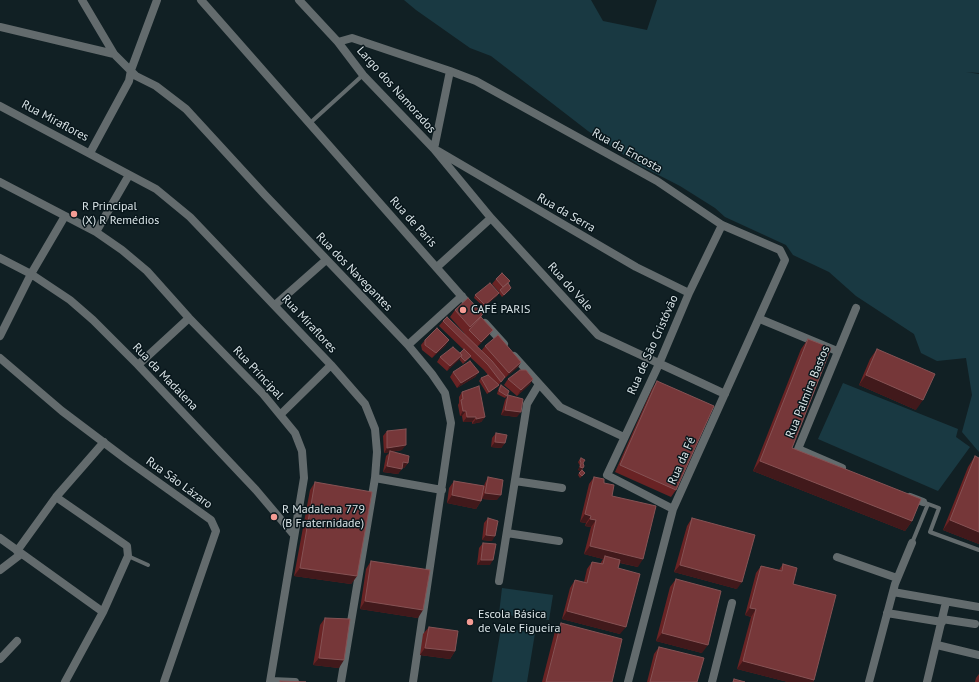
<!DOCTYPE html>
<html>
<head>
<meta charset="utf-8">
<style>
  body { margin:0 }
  canvas { display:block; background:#112024 }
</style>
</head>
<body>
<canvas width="979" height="682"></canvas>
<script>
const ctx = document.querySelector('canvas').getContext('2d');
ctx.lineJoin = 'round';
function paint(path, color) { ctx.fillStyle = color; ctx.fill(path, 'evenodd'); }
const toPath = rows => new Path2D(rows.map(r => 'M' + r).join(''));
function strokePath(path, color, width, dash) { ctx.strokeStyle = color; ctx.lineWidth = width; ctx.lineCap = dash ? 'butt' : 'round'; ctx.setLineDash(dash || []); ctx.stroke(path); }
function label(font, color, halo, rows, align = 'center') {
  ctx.font = font + ' "PT Sans",sans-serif'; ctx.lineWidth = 3; ctx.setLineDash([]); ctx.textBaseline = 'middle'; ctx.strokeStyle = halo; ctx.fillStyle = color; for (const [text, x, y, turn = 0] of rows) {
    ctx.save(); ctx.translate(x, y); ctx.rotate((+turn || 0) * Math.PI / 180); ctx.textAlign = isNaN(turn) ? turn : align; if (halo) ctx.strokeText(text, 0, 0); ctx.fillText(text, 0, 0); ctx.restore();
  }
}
const green = toPath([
  [404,0,591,0,603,21,647,30,657,0,979,0,979,73,966,72,979,74,979,452,962,432,972,395,966,358,937,361,921,353,914,334,856,296,829,272,793,255,786,245,725,217,715,208,680,186,639,165,588,131,491,56,470,48,416,10],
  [843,383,958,429,956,437,970,447,938,491,818,439],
  [502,588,553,595,549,620,499,614],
  [501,628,535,633,527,682,492,682]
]);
const lane = toPath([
  [310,123,363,75],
  [923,502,939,508,930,532,979,550],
  [912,543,928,504],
  [128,556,148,565]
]);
const street = toPath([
  [82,0,114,54],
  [201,0,472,308],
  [299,0,338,42,363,75,434,149,450,71,352,38,338,42],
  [0,27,114,54,136,76,156,86,186,109,265,195,408,345,432,374,445,393,451,423,413,682],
  [450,71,476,81,657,181,722,225,780,250,785,260,673,509,628,682],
  [0,106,156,189,190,217,331,365,365,404,375,429,377,452,375,478,341,682],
  [434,149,491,218,598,335,725,394],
  [438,151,636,267,689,293],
  [90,153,129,81,131,70,157,0],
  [0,182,96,232,122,250,147,271,189,318,263,394,295,433,302,451,304,478,270,682],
  [96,232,129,175],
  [0,258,31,274,70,300,93,320,138,365,256,490,294,535],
  [437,267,491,218],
  [275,305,326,260],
  [760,319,837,351],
  [485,323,504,344],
  [0,336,31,274,65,216],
  [408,345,462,296],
  [514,356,560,407,624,437],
  [0,358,62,411,127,460,211,520,216,531,164,682],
  [138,365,189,318],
  [281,414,331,365],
  [842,468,798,449,856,308],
  [375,478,442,490],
  [515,481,562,488],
  [56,497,127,546,128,556,103,612,65,682],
  [910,497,923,502],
  [673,509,607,475,659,364,689,293,722,225],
  [507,533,559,541],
  [0,538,103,612],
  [17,551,56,497,104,442],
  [837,557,897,578],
  [0,570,21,554],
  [499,581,527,404,539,384],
  [893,592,979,607],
  [887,613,942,622],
  [942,619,975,624],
  [937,645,979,655],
  [0,659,17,641],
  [271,681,295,682],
  [712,682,732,603],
  [869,682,895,584,912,543],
  [927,682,946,602]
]);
const wall = toPath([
  [496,279,508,283,510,290,502,297,499,293,497,296,484,307,474,298,475,295,499,292,492,284],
  [455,310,483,314,481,317,489,335,477,347,481,351,485,346,521,362,518,367,505,378,505,377,497,387,487,394,479,381,481,378,488,375,484,370,470,357,463,364,459,359,447,371,437,362,440,357,460,353,464,350,439,326,443,321,465,334,450,317],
  [808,339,792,448,912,521,905,531,753,471,801,349],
  [425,340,446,345,432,358,422,350,421,345],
  [877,349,916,410,859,385,870,359],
  [453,372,479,372,475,377,457,388,450,377],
  [508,379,533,379,530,384,517,396,504,385],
  [657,381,676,490,671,497,615,472,652,389],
  [501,385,507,396,505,398,497,394,499,387],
  [462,392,485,417,481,422,472,424,472,422,463,422,462,416,460,416,458,405,459,403,459,397],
  [508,395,517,417,501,415,505,400],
  [387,431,402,450,391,452,408,463,404,468,402,467,398,474,383,472,386,456,390,452,384,453,383,436],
  [496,433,505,443,501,448,491,447,492,438],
  [975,456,979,544,943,530,968,467],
  [581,458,584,466,581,471,578,470,580,466,578,462],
  [579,473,583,475,580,478,578,475],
  [488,477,497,500,482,499,481,501,476,509,447,503,449,488,454,481,484,486,485,483],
  [594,477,604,483,612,496,638,567,620,563,618,568,620,634,562,619,570,588,575,580,584,582,587,569,592,562,600,564,603,559,584,554,591,527,585,526,586,523,580,522,589,484],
  [315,482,357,576,351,584,294,576,310,490],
  [488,518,492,541,482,540,484,523],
  [692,518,737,589,674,572,687,526],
  [483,543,490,565,477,565,479,548],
  [371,561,418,618,360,609,366,569],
  [783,564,793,584,814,680,813,682,788,682,737,669,751,617,745,615,756,573,761,566,779,570],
  [676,579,702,653,656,641,670,587],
  [325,618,339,668,313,665,320,625],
  [561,623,612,682,542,682,555,631],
  [429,627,455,651,450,659,420,655,423,634],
  [659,647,697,682,647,682,654,654],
  [979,674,979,682,975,682,976,678]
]);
const shadedWall = toPath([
  [499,293,497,296,484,307,485,305],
  [493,330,489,335,477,347,481,342],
  [449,340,446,345,432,358,436,353],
  [462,355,459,360,447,371,450,366],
  [521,362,518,367,505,378,509,373],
  [479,372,475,377,457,388,461,383],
  [866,375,923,400,916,410,859,385],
  [533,379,530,384,517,396,521,390],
  [505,410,521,412,517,417,501,415],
  [463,411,466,411,462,416,460,416],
  [467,417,476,417,472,422,463,422],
  [485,417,481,422,472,424,476,419],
  [495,442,505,443,501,448,491,447],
  [406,445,402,450,384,453,387,448],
  [760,461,912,521,905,531,753,471],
  [403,462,408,463,404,468,399,467],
  [387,466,402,469,398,474,383,472],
  [580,467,583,468,581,471,578,470],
  [485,493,501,495,497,500,482,499],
  [452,495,481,501,476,509,447,503],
  [585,514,591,516,586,523,580,522],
  [590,519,596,520,591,527,585,526],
  [950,520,979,532,979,544,943,530],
  [486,535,495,536,492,541,482,540],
  [590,546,643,559,638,567,604,559,605,556,603,559,584,554],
  [481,560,493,560,490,565,477,565],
  [680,565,742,582,737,589,674,572],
  [300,568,357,576,351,584,294,576],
  [365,601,423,610,418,618,360,609],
  [750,608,756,609,751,617,745,615],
  [567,611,626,627,620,634,562,619],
  [662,633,708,645,702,653,656,641],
  [425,648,455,651,450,659,420,655],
  [319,658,344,660,339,668,313,665],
  [743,661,814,680,813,682,788,682,737,669]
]);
const building = toPath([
  [502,273,510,281,503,287,496,279,502,273],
  [490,283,499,293,485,305,475,295,490,283],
  [508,283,511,288,504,295,500,290,508,283],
  [468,298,483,314,470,327,455,310,468,298],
  [447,317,492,361,505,377,501,382,488,365,443,321,447,317],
  [481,317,493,330,481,342,469,330,481,317],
  [437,328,449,340,436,353,425,345,425,340,437,328],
  [498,335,521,362,509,373,485,346,498,335],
  [808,339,831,348,792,448,921,499,912,521,760,461,808,339],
  [453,347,462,355,450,366,440,357,453,347],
  [464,349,471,356,465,361,461,357,462,355,460,353,464,349],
  [877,349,935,374,923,400,866,375,877,349],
  [470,361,479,372,461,383,453,372,470,361],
  [520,370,526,370,533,379,521,390,508,379,520,370],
  [488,375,499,385,489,392,481,378,488,375],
  [657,381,714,406,676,490,620,465,657,381],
  [501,385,509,391,507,396,499,391,501,385],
  [479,386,485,417,476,419,476,417,467,417,466,411,463,411,461,400,463,399,462,392,479,386],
  [508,395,523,399,521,412,505,410,508,395],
  [406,429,406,445,387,448,387,431,406,429],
  [496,433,507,435,505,443,495,442,496,433],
  [390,451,409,456,408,463,403,462,402,469,387,466,390,451],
  [975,456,979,458,979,532,950,520,975,456],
  [581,458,585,460,583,463,584,466,583,468,580,467,581,463,580,460,581,458],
  [582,470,585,473,582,476,579,473,582,470],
  [488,477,503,480,501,495,485,493,488,477],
  [594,477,604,479,604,483,614,485,612,496,656,506,643,559,590,546,596,520,590,519,591,516,585,514,594,477],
  [454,481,484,486,481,501,452,495,454,481],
  [315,482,372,492,357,576,300,568,315,482],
  [488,518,498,521,495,536,486,535,488,518],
  [692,518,755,535,742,582,680,565,692,518],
  [483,543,496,544,493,560,481,560,483,543],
  [605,556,620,560,618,568,640,574,626,627,567,611,575,580,587,583,592,562,603,564,605,556],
  [371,561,430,570,423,610,365,601,371,561],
  [783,564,797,568,793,584,836,595,814,680,743,661,756,609,750,608,761,566,782,571,783,564],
  [676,579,721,591,708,645,662,633,676,579],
  [325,618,350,619,344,660,319,658,325,618],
  [561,623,622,639,612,682,546,682,561,623],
  [429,627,458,631,455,651,425,648,429,627],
  [659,647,704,658,697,682,650,682,659,647],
  [734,679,745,682,733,682,734,679],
  [280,681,306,682,280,682,280,681]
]);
const markers = [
  [74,214,4,"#f59c94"],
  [463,310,4,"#f59c94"],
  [274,517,4,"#f59c94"],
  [470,622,4,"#f59c94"]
];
const streetNames = [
  ["Largo dos Namorados",396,90,48],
  ["Rua Miraflores",55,121,28],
  ["Rua da Encosta",627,151,29],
  ["Rua da Serra",566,213,30],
  ["Rua de Paris",413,222,48],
  ["Rua dos Navegantes",354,272,46],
  ["Rua do Vale",570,287,48],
  ["Rua Miraflores",309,324,47],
  ["Rua de São Cristóvão",653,345,-66],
  ["Rua Principal",258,373,47],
  ["Rua da Madalena",165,377,46],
  ["Rua Palmira Bastos",808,392,-68],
  ["Rua da Fé",682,461,-66],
  ["Rua São Lázaro",179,483,36]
];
const poiNames = [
  ["R Principal",82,207],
  ["(X) R Remédios",82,221],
  ["CAFÉ PARIS",471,310],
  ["R Madalena 779",282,510],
  ["(B Fraternidade)",282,524],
  ["Escola Básica",478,615],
  ["de Vale Figueira",478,629]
];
paint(green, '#193942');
strokePath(lane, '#636b6d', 4);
strokePath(street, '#636b6d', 8);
paint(wall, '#692324');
paint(shadedWall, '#41191b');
paint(building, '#763739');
strokePath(building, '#855254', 1);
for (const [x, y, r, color] of markers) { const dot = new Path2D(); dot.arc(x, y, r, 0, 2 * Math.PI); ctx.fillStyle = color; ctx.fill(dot); strokePath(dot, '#08161b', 1.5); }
label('12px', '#dae4e7', '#08161b', streetNames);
label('12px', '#dae4e7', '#08161b', poiNames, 'left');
</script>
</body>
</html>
